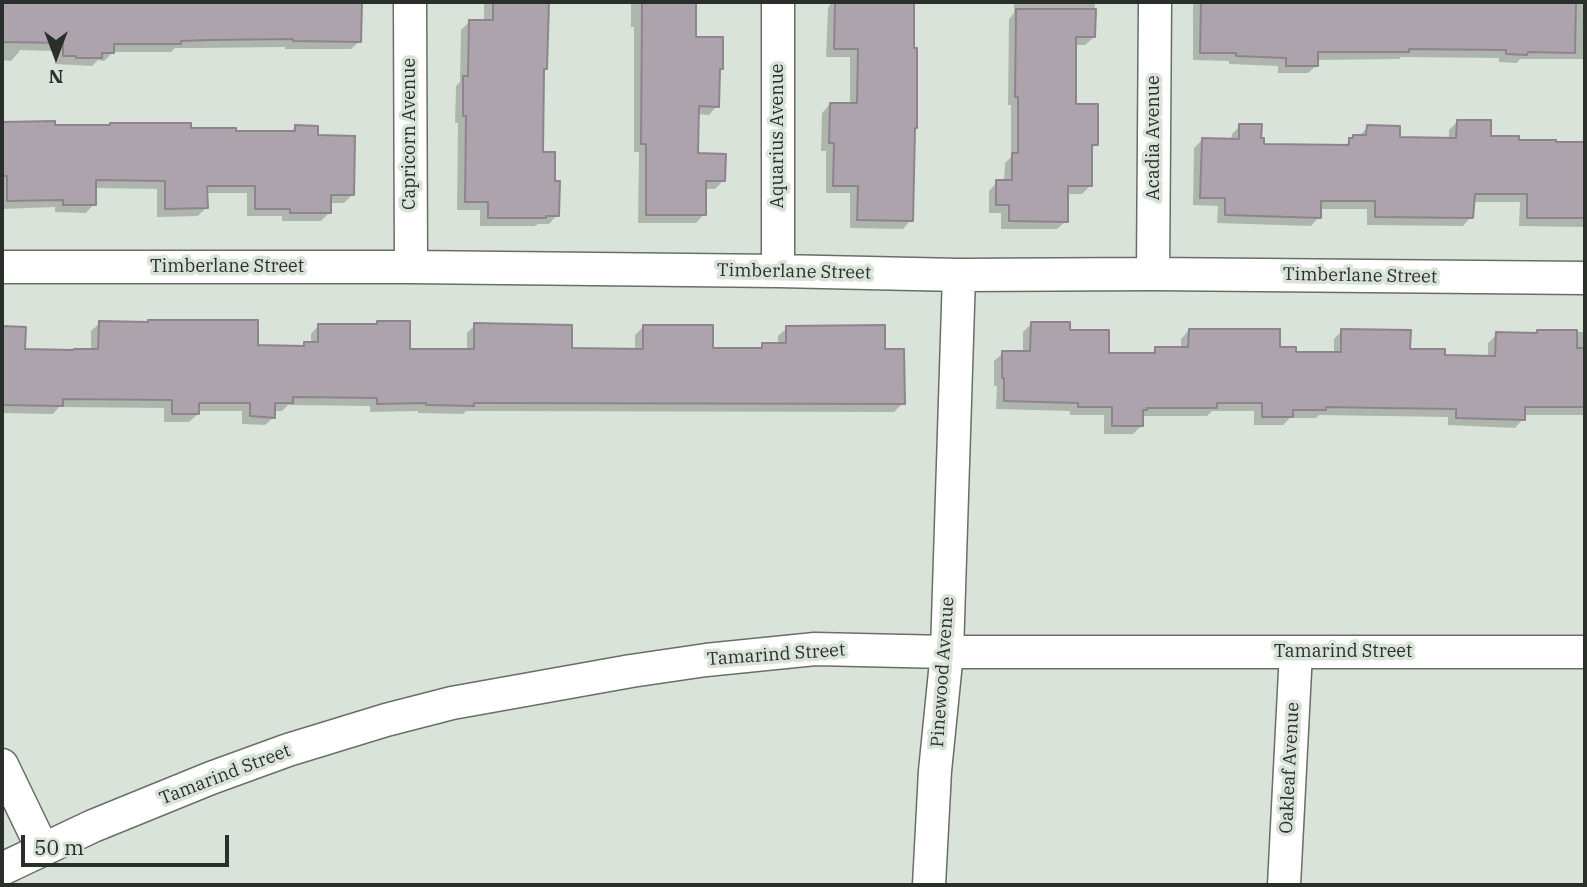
<!DOCTYPE html>
<html>
<head>
<meta charset="utf-8">
<style>
  body { margin:0 }
  #map { position:relative; width:1587px; height:887px; overflow:hidden; background:#dae3d9; font-family:"IBM Plex Serif",serif }
  canvas { display:block }
  .frame { position:absolute; inset:0; border:4px solid #2b2f2b; pointer-events:none }
  .north { position:absolute; left:21px; top:21px; width:70px; height:70px; -webkit-text-stroke:5px #dae3d9; paint-order:stroke; rotate:180deg; font-size:19px; font-weight:700; line-height:28px; text-align:center; color:#2b2f2b }
  .north::after { content:''; display:block; margin:auto; width:24px; height:32px; background:#2b2f2b; clip-path:polygon(50% 0,100% 100%,50% 72%,0 100%) }
  .scale { position:absolute; left:21px; top:835px; width:208px; height:32px; box-sizing:border-box; border:4px solid #2b2f2b; border-top:0; padding-left:9px; font-size:21px; line-height:24px; white-space:nowrap; color:#2b2f2b; -webkit-text-stroke:5px #dae3d9; paint-order:stroke }
</style>
</head>
<body>
<div id="map">
<canvas width="1587" height="887"></canvas>
<div class="frame"></div>
<div class="north">N</div>
<div class="scale">50 m</div>
</div>
<script>
const ctx = document.querySelector('canvas').getContext('2d');
ctx.lineJoin = 'round';
function paint(path, color) { ctx.fillStyle = color; ctx.fill(path, 'evenodd'); }
const toPath = rows => new Path2D(rows.map(r => 'M' + r).join(''));
function strokePath(path, color, width, dash) { ctx.strokeStyle = color; ctx.lineWidth = width; ctx.lineCap = dash ? 'butt' : 'round'; ctx.setLineDash(dash || []); ctx.stroke(path); }
function label(font, color, halo, rows, align = 'center') {
  ctx.font = font + ' "IBM Plex Serif",serif'; ctx.lineWidth = 7; ctx.setLineDash([]); ctx.textBaseline = 'middle'; ctx.strokeStyle = halo; ctx.fillStyle = color; for (const [text, x, y, turn = 0] of rows) {
    ctx.save(); ctx.translate(x, y); ctx.rotate((+turn || 0) * Math.PI / 180); ctx.textAlign = isNaN(turn) ? turn : align; if (halo) ctx.strokeText(text, 0, 0); ctx.fillText(text, 0, 0); ctx.restore();
  }
}
const shadow = toPath([
  [2,2,360,2,360,41,351,49,285,49,285,47,200,48,175,48,171,52,113,52,104,61,98,60,92,66,55,64,56,51,19,50,19,52,11,61,2,60],
  [484,2,547,2,546,68,542,71,542,154,557,215,549,224,538,224,535,226,480,226,480,210,457,210,458,123,455,123,456,86,460,82,461,30,469,22,484,22],
  [631,2,694,2,694,39,721,68,718,71,717,106,709,115,697,114,696,155,723,181,715,189,704,189,704,214,696,223,638,223,639,152,634,152,634,27,631,27],
  [832,2,913,2,911,220,903,229,850,228,850,193,826,193,826,151,821,151,822,113,830,104,850,104,850,57,826,57,828,8],
  [1014,2,1095,2,1094,37,1085,45,1075,45,1075,106,1096,144,1090,150,1090,186,1082,194,1066,194,1066,221,1057,229,1001,229,1001,213,989,213,989,191,997,182,1004,182,1005,163,1011,157,1011,105,1008,105,1009,19,1014,13],
  [1197,2,1585,2,1585,59,1520,59,1517,63,1499,62,1499,58,1401,57,1399,59,1317,60,1317,65,1308,73,1278,73,1278,66,1229,64,1229,61,1193,60,1193,5],
  [2,121,5,121,5,123,53,126,190,130,234,133,290,133,295,127,316,137,352,195,344,203,329,203,329,213,321,221,282,221,282,216,247,216,247,193,206,193,206,208,198,216,157,217,157,189,94,188,94,204,86,213,55,212,55,207,2,209],
  [1457,122,1489,137,1518,142,1585,144,1585,227,1519,226,1520,202,1472,202,1471,217,1463,226,1367,225,1367,209,1319,209,1319,217,1311,226,1217,223,1218,206,1193,205,1194,148,1202,140,1231,140,1232,134,1240,126,1259,140,1262,146,1343,147,1354,137,1359,136,1368,127,1398,139,1449,139,1449,130],
  [100,323,256,347,301,347,305,343,311,343,311,334,319,325,374,326,378,323,408,351,467,350,467,333,475,325,570,350,635,351,635,335,643,327,711,350,758,350,763,345,778,345,778,336,787,328,883,351,903,403,894,412,482,411,466,411,463,414,418,413,418,411,370,412,370,406,288,405,282,411,274,411,274,417,265,425,242,424,242,411,198,411,198,414,189,422,164,422,164,408,59,407,53,414,2,413,2,328,24,329,23,351,91,351,91,331],
  [1031,324,1068,332,1107,355,1150,355,1156,349,1181,349,1181,339,1189,330,1278,349,1294,354,1334,354,1334,339,1342,331,1409,351,1444,357,1488,357,1488,343,1497,334,1534,335,1537,331,1585,332,1585,415,1523,415,1523,419,1515,428,1448,425,1448,417,1319,415,1316,418,1290,418,1283,425,1254,425,1254,411,1212,411,1207,416,1142,416,1142,425,1133,434,1104,434,1104,415,1070,415,1070,411,996,409,997,386,994,386,994,361,1003,353,1023,353,1023,332]
]);
const building = toPath([
  [2,2,362,2,361,42,293,41,293,39,209,40,181,41,181,44,114,44,114,53,102,53,102,58,76,58,76,56,63,56,63,43,2,42,2,2],
  [493,2,549,2,547,69,544,69,543,152,555,152,555,181,560,181,559,216,546,216,546,218,488,218,488,202,465,202,466,116,463,116,463,76,468,76,469,20,493,20,493,2],
  [642,2,696,2,696,37,723,37,723,69,720,69,719,107,699,106,698,153,726,154,725,181,706,181,706,215,646,215,646,144,641,144,642,2],
  [835,2,914,2,914,48,917,48,917,128,915,128,913,221,857,220,858,186,833,186,834,143,829,143,830,103,857,103,858,49,834,49,835,2],
  [1201,2,1576,2,1575,53,1528,52,1527,55,1506,54,1506,50,1409,49,1409,52,1318,52,1318,66,1286,66,1286,58,1236,56,1236,53,1200,53,1201,2],
  [1016,9,1096,9,1095,37,1076,37,1076,104,1098,104,1098,145,1092,145,1092,186,1068,186,1068,222,1009,221,1009,205,996,205,996,180,1012,180,1012,153,1018,153,1018,97,1015,97,1016,9],
  [1457,120,1491,120,1491,136,1519,136,1519,140,1556,140,1556,142,1585,142,1585,218,1527,218,1527,194,1475,194,1473,218,1375,217,1375,201,1321,201,1321,218,1225,215,1225,198,1200,198,1202,138,1239,139,1239,124,1262,124,1261,138,1264,138,1264,144,1349,145,1349,138,1353,138,1353,135,1366,135,1367,125,1400,126,1400,137,1456,138,1457,120],
  [55,121,55,125,110,125,110,123,191,123,191,128,236,128,236,131,295,131,295,125,318,126,318,135,355,136,354,195,331,195,331,213,290,213,290,209,255,209,255,186,207,186,208,208,165,209,165,181,96,180,96,205,63,205,63,200,7,201,7,176,2,176,2,122,55,121],
  [148,320,258,320,258,345,304,346,304,342,318,342,318,324,377,324,377,321,410,321,410,349,474,349,474,323,572,325,572,348,643,349,643,325,713,325,713,348,762,348,762,343,786,343,786,326,885,325,885,349,904,349,905,404,491,403,474,403,474,406,426,405,426,403,377,404,377,398,293,397,293,403,275,403,275,418,250,416,250,403,199,403,199,414,172,414,172,400,63,399,63,406,2,405,2,326,26,327,25,349,73,350,74,349,98,349,99,321,148,322,148,320],
  [1031,322,1070,322,1070,330,1109,330,1109,353,1155,353,1155,347,1188,347,1189,329,1280,329,1280,347,1296,347,1296,352,1341,352,1341,329,1411,330,1410,349,1445,349,1445,355,1495,356,1496,332,1537,333,1537,330,1577,330,1577,348,1585,348,1585,407,1525,407,1525,420,1456,418,1456,409,1381,408,1326,407,1326,410,1293,410,1293,417,1262,417,1262,403,1217,403,1217,408,1147,408,1147,410,1143,410,1143,426,1112,426,1112,407,1078,407,1078,403,1004,401,1004,378,1002,378,1002,351,1030,351,1031,322]
]);
const minor = toPath([
  [410,2,411,267],
  [778,2,778,271],
  [2,267,411,267,778,271,959,275,1153,274,1585,278],
  [1153,274,1155,2],
  [2,765,43,850],
  [2,869,93,826,211,778,288,750,386,720,452,703,631,671,706,660,815,649,947,652,1585,652],
  [929,885,935,771,947,652,959,275],
  [1284,885,1296,652]
]);
const streetNames = [
  ["Capricorn Avenue",410,134,-90],
  ["Aquarius Avenue",778,136,-90],
  ["Acadia Avenue",1154,138,-90],
  ["Timberlane Street",227,267],
  ["Timberlane Street",794,272,1],
  ["Timberlane Street",1360,276,1],
  ["Tamarind Street",1343,652],
  ["Tamarind Street",776,655,-4],
  ["Pinewood Avenue",943,672,-86],
  ["Oakleaf Avenue",1290,768,-87],
  ["Tamarind Street",225,775,-21]
];
paint(shadow, '#0003');
paint(building, '#aca3ac');
strokePath(building, '#8d848e', 2);
strokePath(minor, '#676f66', 35);
strokePath(minor, '#fff', 32);
label('18px', '#2b2f2b', '#dae3d9', streetNames);
</script>
</body>
</html>
